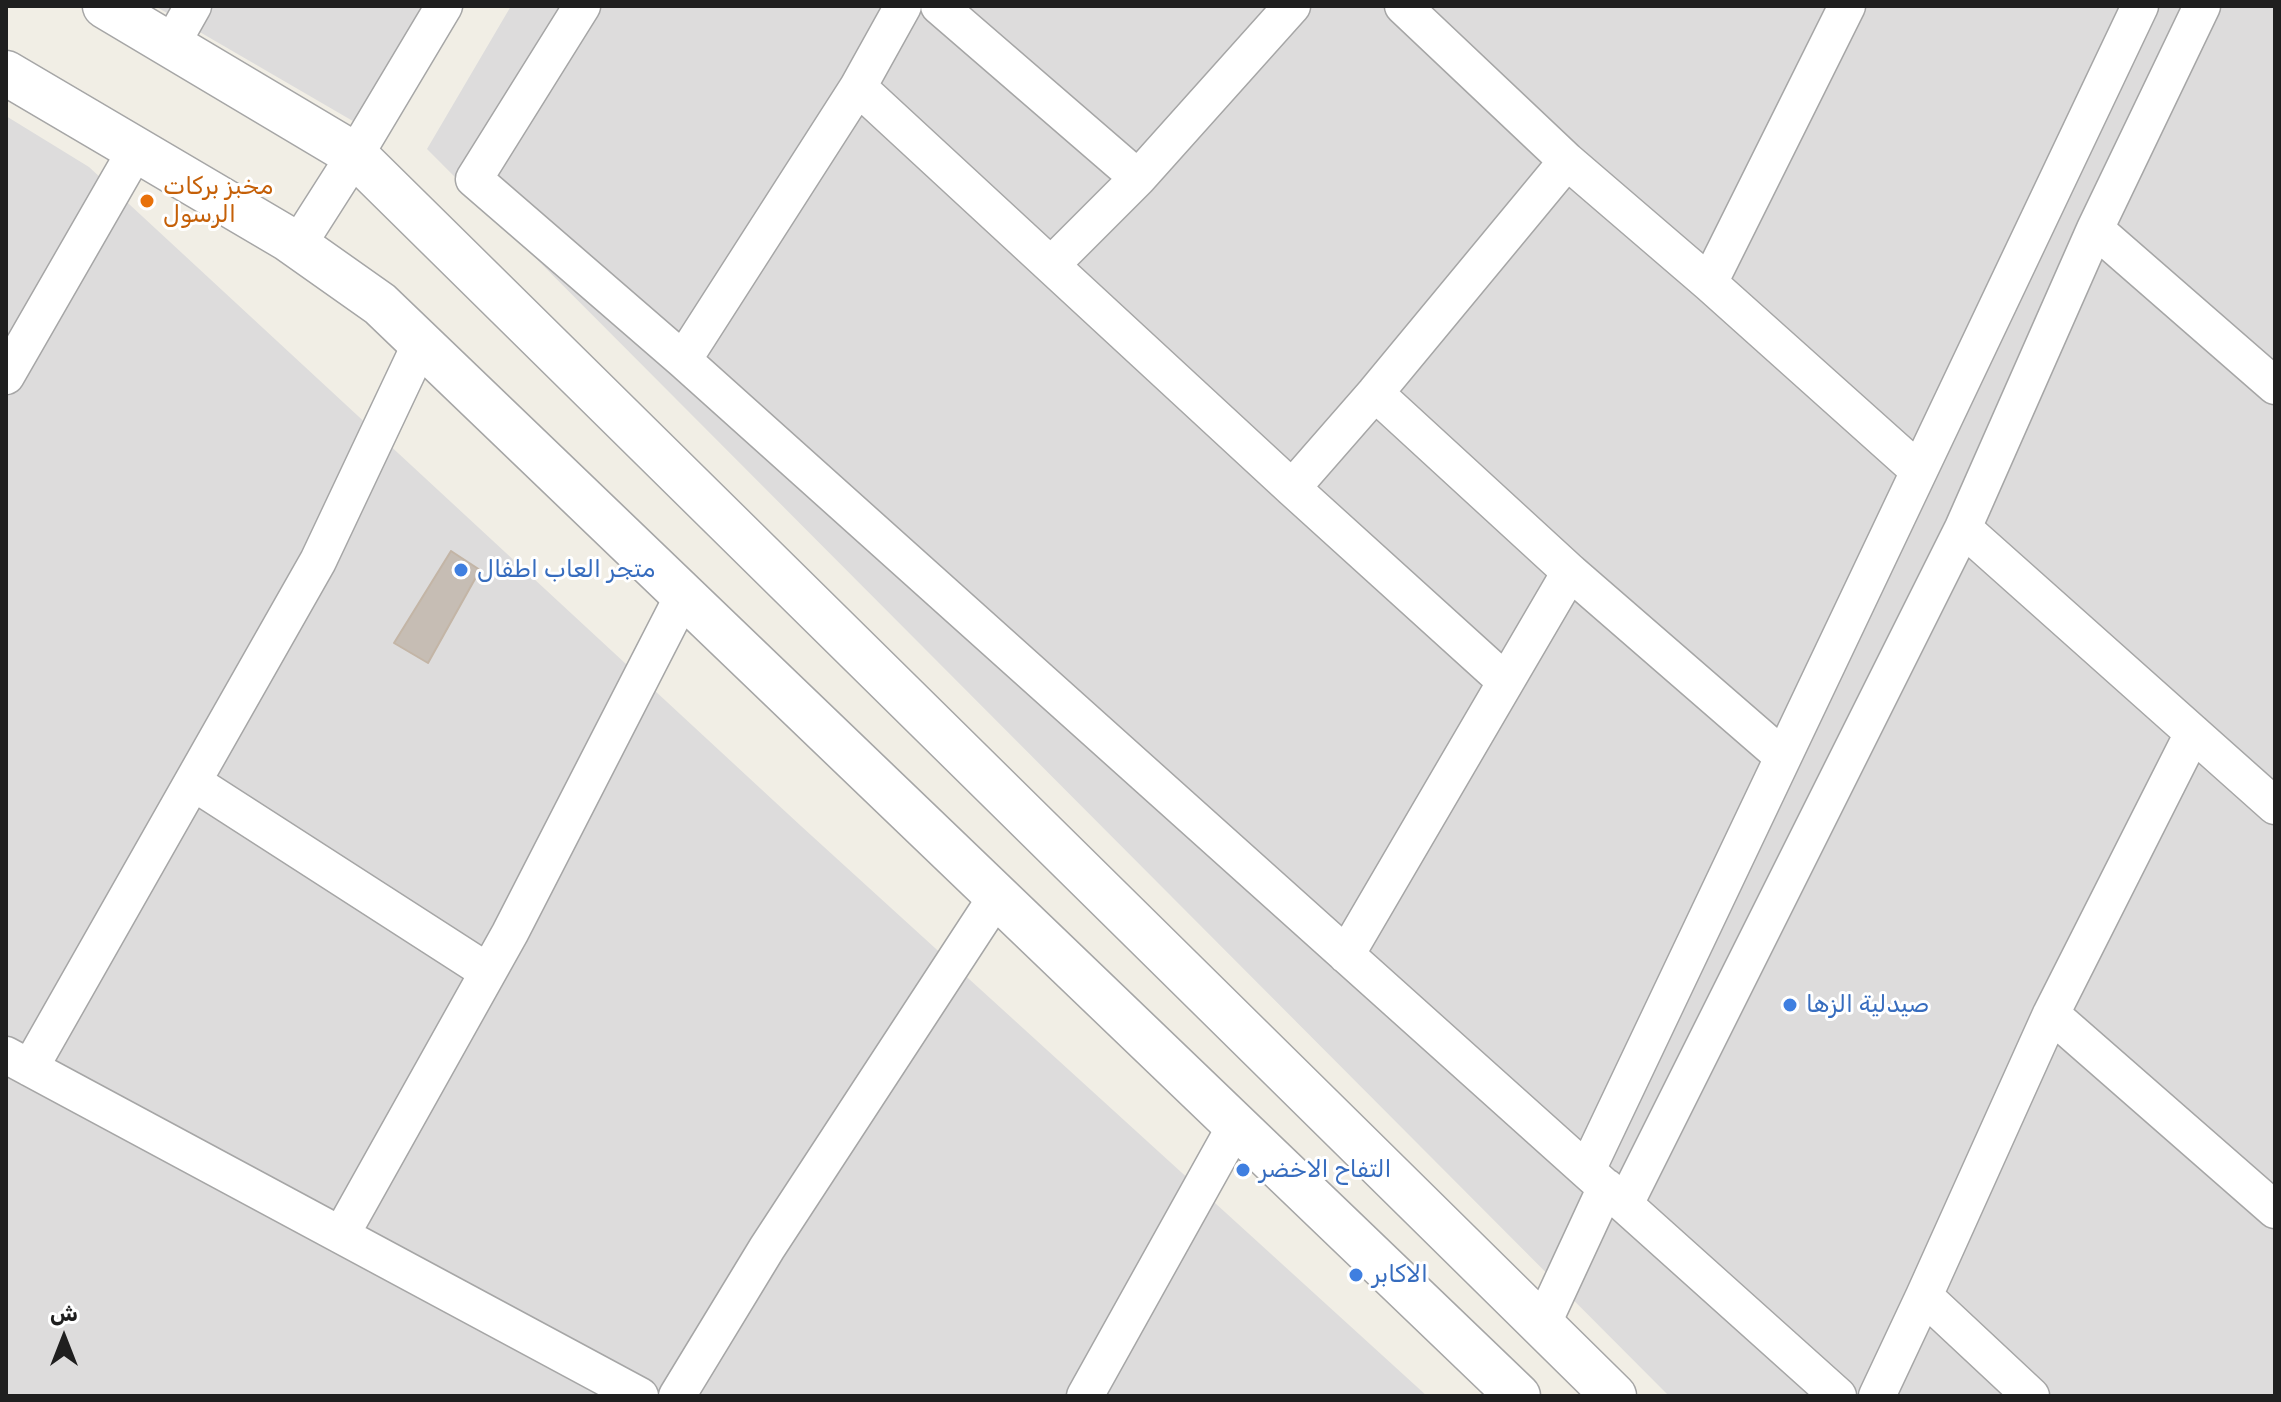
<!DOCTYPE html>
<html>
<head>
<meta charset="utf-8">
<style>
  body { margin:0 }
  #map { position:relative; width:2281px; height:1402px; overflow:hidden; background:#f1eee5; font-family:Rubik,Cairo,sans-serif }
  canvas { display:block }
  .frame { position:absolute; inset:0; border:8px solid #1f1f1f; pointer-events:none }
  .north { position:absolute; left:24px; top:1298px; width:80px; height:80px; -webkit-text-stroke:6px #fff; paint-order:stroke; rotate:0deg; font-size:22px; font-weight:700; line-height:32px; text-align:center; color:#1f1f1f }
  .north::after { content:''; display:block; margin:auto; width:28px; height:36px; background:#1f1f1f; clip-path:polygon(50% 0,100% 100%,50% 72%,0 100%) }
</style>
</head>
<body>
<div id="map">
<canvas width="2281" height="1402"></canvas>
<div class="frame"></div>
<div class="north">ش</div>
</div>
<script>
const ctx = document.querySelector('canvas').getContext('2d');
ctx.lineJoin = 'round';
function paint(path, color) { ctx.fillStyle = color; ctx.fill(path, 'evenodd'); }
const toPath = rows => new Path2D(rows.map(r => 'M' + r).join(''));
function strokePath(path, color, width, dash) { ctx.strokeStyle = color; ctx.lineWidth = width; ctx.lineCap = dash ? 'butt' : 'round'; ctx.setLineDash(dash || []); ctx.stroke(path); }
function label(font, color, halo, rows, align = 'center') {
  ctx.font = font + ' Rubik,Cairo,sans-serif'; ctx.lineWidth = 6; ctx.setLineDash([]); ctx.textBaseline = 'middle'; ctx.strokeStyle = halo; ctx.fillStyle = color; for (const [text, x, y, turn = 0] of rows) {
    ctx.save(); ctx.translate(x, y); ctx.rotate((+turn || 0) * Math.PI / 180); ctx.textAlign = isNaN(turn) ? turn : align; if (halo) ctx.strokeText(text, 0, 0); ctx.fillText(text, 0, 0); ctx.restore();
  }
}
const residential = toPath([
  [155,6,446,6,370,131],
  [511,6,2275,6,2275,1396,1669,1396,427,149],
  [6,116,89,167,801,826,1427,1396,6,1396]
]);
const building = toPath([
  [451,551,480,570,428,663,394,643,451,551]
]);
const minor = toPath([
  [582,6,474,179,683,360,1838,1396],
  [939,6,1138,178],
  [1403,6,1567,161,1709,283,1919,471],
  [171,45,193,6],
  [858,87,1292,488,1505,681],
  [2095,229,2275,386],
  [297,246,355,155,444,6],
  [1052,264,1138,178,1292,6],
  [1709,283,1847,6],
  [683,360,858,87,903,6],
  [6,376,136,150],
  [1375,393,1570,572,1782,756],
  [1292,488,1375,393,1567,161],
  [1963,528,2275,806],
  [193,782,488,972],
  [1346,955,1570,572],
  [2051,1014,2275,1210],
  [6,1055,640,1396],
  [30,1068,318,561,421,343],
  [1587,1170,2140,6],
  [1625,1204,1963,528,2095,229,2202,6],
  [341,1235,510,933,683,596],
  [1924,1296,2031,1396],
  [1542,1325,1606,1187],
  [677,1396,767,1248,997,896],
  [1085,1396,1236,1125],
  [1877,1396,1924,1296,2051,1014,2193,733]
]);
const tertiary = toPath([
  [105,6,355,155,1614,1396],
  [6,73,288,239,380,304,1518,1396]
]);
const markers = [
  [147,201,8,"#e8710a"],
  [461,570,8,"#3f7fe0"],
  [1790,1005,8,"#3f7fe0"],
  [1243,1170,8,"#3f7fe0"],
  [1356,1275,8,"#3f7fe0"]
];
const foodNames = [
  ["مخبز بركات",163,187],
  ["الرسول",163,215]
];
const shopNames = [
  ["متجر العاب اطفال",477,570],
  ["صيدلية الزها",1806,1005],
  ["التفاح الاخضر",1259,1170],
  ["الاكابر",1372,1275]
];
paint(residential, '#dddcdc');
paint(building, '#c6bdb4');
strokePath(building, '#c3b5a6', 2);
strokePath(minor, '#a6a6a6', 39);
strokePath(tertiary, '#a6a6a6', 47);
strokePath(minor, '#fff', 36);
strokePath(tertiary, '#fff', 44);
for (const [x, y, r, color] of markers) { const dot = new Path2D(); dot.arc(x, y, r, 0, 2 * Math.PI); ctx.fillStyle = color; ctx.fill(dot); strokePath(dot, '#fff', 3); }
label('24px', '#c56008', '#fff', foodNames, 'left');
label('24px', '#366cbe', '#fff', shopNames, 'left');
</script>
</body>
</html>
